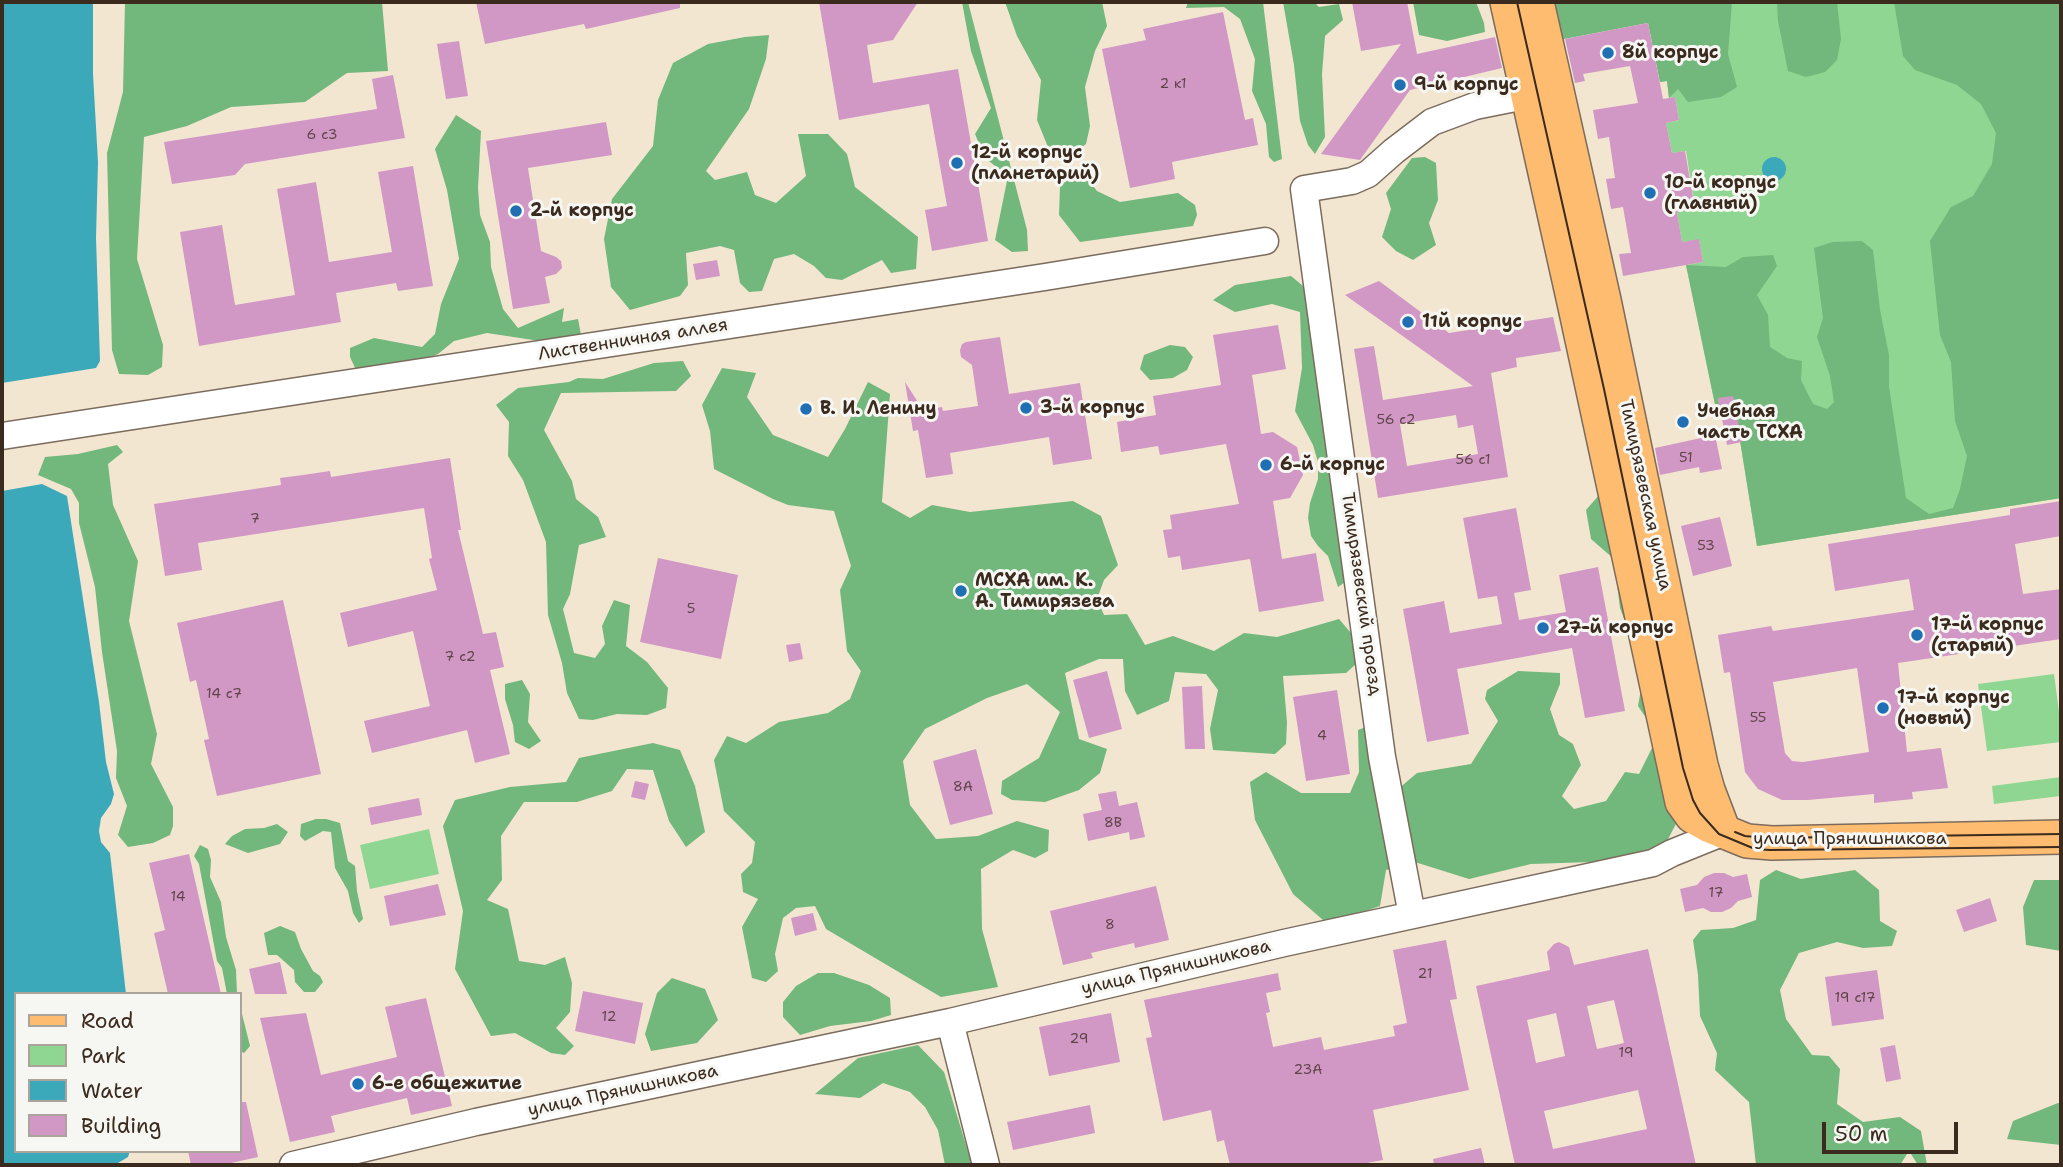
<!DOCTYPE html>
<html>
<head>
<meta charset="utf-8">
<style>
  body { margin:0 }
  #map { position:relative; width:2063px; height:1167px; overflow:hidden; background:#f2e6d1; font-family:"Shantell Sans",sans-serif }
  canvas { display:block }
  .frame { position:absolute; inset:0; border:4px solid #3b2a1e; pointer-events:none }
  .legend { position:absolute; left:14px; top:992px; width:228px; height:161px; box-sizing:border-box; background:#f6f6f2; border:2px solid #aba49d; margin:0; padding:9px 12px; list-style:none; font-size:21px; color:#3b2a1e }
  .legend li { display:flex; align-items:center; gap:14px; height:35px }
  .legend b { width:35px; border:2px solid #aba49d }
  .scale { position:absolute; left:1822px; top:1122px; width:136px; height:32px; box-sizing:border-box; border:4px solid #3b2a1e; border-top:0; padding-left:9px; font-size:21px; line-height:24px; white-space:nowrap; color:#3b2a1e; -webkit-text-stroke:5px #f6f6f2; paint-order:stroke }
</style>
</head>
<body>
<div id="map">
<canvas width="2063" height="1167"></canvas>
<div class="frame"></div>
<ul class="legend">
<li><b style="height:9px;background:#febc70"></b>Road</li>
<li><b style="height:19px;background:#8ed691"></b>Park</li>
<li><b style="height:19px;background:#3ca9bb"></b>Water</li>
<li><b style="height:19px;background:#d197c5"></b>Building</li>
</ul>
<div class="scale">50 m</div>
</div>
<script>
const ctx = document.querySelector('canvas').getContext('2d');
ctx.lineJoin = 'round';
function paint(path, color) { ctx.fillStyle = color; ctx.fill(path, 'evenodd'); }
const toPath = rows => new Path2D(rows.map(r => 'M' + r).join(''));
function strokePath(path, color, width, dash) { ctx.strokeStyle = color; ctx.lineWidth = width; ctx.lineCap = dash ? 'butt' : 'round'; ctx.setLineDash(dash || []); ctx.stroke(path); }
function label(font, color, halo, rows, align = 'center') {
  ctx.font = font + ' "Shantell Sans",sans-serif'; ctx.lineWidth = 6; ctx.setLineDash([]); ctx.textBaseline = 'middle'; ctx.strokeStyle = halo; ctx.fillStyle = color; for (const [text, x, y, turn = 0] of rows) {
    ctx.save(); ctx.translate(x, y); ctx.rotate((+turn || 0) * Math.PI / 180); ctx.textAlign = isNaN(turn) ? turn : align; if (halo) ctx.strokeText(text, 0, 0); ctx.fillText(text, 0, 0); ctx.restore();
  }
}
const green = toPath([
  [1551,2,2061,2,2061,498,1757,546,1733,397,1718,398,1722,419,1718,419,1686,265,1703,262,1699,240,1682,242,1677,212,1695,208,1686,151,1672,153,1666,123,1679,120,1675,97,1669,98,1667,81,1660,82,1649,23],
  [2054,674,2061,727,2061,742,1987,751,1978,684],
  [2061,777,2061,796,1994,804,1992,786],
  [429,829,439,874,370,889,360,845]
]);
const forest = toPath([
  [125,2,382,2,388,71,347,73,305,102,231,107,187,126,144,137,137,259,163,345,162,367,148,375,119,374,112,350,107,153,123,92],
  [962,2,968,2,1027,230,1028,251,1012,252,995,240,1008,176,985,158,975,134,991,108,971,51],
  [1005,2,1102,2,1107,26,1095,51,1085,87,1090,126,1086,144,1074,153,1048,147,1037,120,1041,80,1017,36],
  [1188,2,1263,2,1282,159,1274,162,1269,157,1266,124,1252,91,1255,59,1240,19,1224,7,1186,8],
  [1283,2,1314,2,1319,7,1339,4,1343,20,1325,36,1322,74,1325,137,1315,154,1308,145,1300,121,1294,65],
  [1413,2,1476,2,1484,23,1485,32,1447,41,1419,35],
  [1551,2,1732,2,1728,54,1737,87,1721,97,1688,102,1678,89,1669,98,1667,81,1660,82,1648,23,1559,40],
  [1777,2,1837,2,1841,39,1837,60,1825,72,1806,77,1788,71,1778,21],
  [1894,2,2061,2,2061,498,1757,546,1733,397,1718,398,1722,419,1718,419,1686,265,1726,267,1743,257,1773,255,1777,266,1757,295,1768,315,1770,347,1787,358,1802,361,1801,380,1813,404,1827,409,1834,402,1830,376,1817,337,1823,318,1814,248,1833,242,1862,241,1873,250,1880,310,1889,355,1889,387,1906,498,1929,514,1953,508,1960,489,1967,456,1955,421,1951,362,1940,335,1930,241,1951,207,1973,196,1992,164,1996,133,1981,104,1957,85,1915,70,1903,56],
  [769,35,766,59,749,109,706,171,715,180,747,172,755,195,776,203,806,176,798,134,828,134,847,154,855,187,918,237,916,269,891,273,882,260,842,280,826,278,814,266,794,254,774,259,762,291,749,292,740,283,734,250,720,246,686,253,688,285,680,296,630,310,611,287,604,239,612,199,653,146,658,100,673,63,708,44,745,37],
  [456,115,481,131,478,188,480,215,490,242,491,267,503,309,518,328,564,308,562,322,578,319,582,340,553,343,487,333,454,341,438,354,399,370,358,374,350,357,350,348,374,338,422,347,435,334,441,304,459,259,447,190,435,149],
  [1425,157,1436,163,1438,200,1429,223,1436,245,1413,260,1396,251,1382,237,1391,209,1386,193,1412,158],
  [1085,176,1097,191,1120,202,1178,193,1195,205,1197,215,1193,226,1080,242,1059,215,1060,186,1072,177],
  [1291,276,1308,290,1318,331,1317,391,1332,436,1348,580,1338,587,1328,556,1318,546,1311,536,1308,518,1310,503,1318,479,1318,462,1313,445,1295,411,1302,368,1300,312,1272,304,1235,312,1213,300,1235,285],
  [1170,345,1185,347,1193,357,1187,370,1173,378,1150,380,1140,369,1144,355],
  [683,361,691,376,676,391,561,393,544,430,572,481,576,499,598,517,606,537,579,545,570,594,563,609,574,653,595,658,605,644,602,626,614,600,630,605,626,646,647,662,668,688,666,708,647,715,617,714,593,720,579,719,567,693,562,663,548,615,546,542,523,480,508,456,509,422,496,405,518,388,569,382,578,378,603,379,654,363],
  [722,368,756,373,747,397,773,435,828,457,845,429,868,382,890,394,882,502,910,518,932,505,970,512,1073,501,1101,516,1118,565,1104,580,1097,599,1104,615,1127,614,1145,645,1173,636,1214,651,1244,633,1277,637,1339,619,1357,640,1356,664,1346,673,1283,676,1287,722,1286,744,1275,754,1213,750,1210,729,1218,690,1206,674,1175,672,1169,701,1137,715,1125,691,1123,659,1099,659,1065,673,1079,739,1107,749,1100,773,1079,790,1045,802,1012,800,1001,794,1002,781,1039,758,1060,712,1027,684,987,698,925,729,903,761,910,805,936,839,978,836,1017,821,1049,830,1048,851,1035,858,1013,850,981,869,982,929,998,987,941,997,826,929,815,906,796,908,783,918,775,954,778,971,766,982,752,978,742,927,758,899,743,892,741,874,752,863,755,842,724,811,714,760,727,736,746,743,779,722,828,713,850,699,861,671,847,651,840,590,851,566,834,511,788,505,773,499,714,469,710,431,702,405],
  [117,445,123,452,108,464,113,505,138,561,129,621,157,734,151,764,173,807,173,826,170,835,153,843,128,847,118,835,127,806,116,778,117,751,102,652,95,587,79,523,79,503,71,489,38,475,45,457,78,454],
  [1600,494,1677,822,1666,843,1631,857,1591,862,1531,864,1469,879,1418,863,1386,870,1380,906,1351,916,1323,920,1293,894,1255,820,1250,782,1266,772,1301,793,1350,793,1359,772,1358,730,1366,727,1397,790,1417,773,1471,764,1498,721,1485,699,1487,690,1518,671,1560,673,1560,684,1550,709,1559,735,1573,744,1581,765,1562,796,1574,809,1606,801,1625,772,1639,774,1653,746,1648,721,1638,706,1641,689,1630,635,1620,608,1614,559,1591,539,1586,510],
  [522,680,530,694,528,722,541,741,529,749,515,742,513,725,505,699,505,684],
  [653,743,680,750,695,786,705,832,686,847,669,821,653,770,627,769,612,791,577,802,524,802,501,836,502,880,487,900,508,909,519,961,545,965,565,957,572,983,570,1012,556,1028,574,1046,565,1055,551,1053,515,1033,491,1036,455,969,463,911,443,826,455,800,510,787,566,782,579,758],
  [316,819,326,819,340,823,348,861,355,866,357,891,363,919,359,923,353,913,348,891,335,868,331,832,323,831,305,841,300,836,301,824],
  [277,824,288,832,280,844,248,853,225,844,232,836,245,829,264,828],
  [200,845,208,849,211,860,210,877,221,902,226,937,236,970,237,994,227,994,222,968,217,961,199,864,194,856],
  [1776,870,1801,879,1855,870,1879,890,1880,921,1897,931,1892,946,1863,948,1837,942,1799,953,1780,990,1786,1019,1812,1055,1829,1056,1840,1069,1837,1104,1863,1122,1900,1117,1921,1131,1927,1165,1918,1165,1909,1151,1900,1165,1756,1165,1749,1102,1715,1070,1717,1053,1700,1016,1698,975,1693,940,1701,930,1733,928,1756,920,1760,880],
  [2034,880,2061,880,2061,951,2026,945,2023,907],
  [280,926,295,932,301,949,313,971,320,976,323,982,315,992,304,992,295,982,294,970,277,955,268,955,264,933],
  [818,973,834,973,869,985,890,998,891,1015,871,1021,830,1026,800,1035,783,1017,783,1002,796,986],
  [672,978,705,989,718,1020,697,1043,651,1051,645,1034,657,993],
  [240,1006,250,1046,244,1053,240,1051],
  [918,1045,944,1072,972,1165,945,1165,938,1130,925,1107,910,1092,883,1083,860,1098,815,1094,858,1058],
  [2058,1103,2061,1103,2061,1145,2007,1139,2013,1121]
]);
const water = toPath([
  [2,2,93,2,93,74,98,162,96,238,100,361,96,368,2,383],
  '1762 169a12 12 0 1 1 24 0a12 12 0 1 1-24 0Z',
  [42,484,67,496,99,702,106,762,114,794,111,804,101,818,99,831,101,842,110,853,126,994,16,994,16,1151,130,1151,128,1157,118,1163,92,1165,2,1165,2,491]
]);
const building = toPath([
  [476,2,680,2,680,8,586,29,584,24,485,44],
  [819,2,918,2,893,40,867,45,873,83,958,69,988,241,932,251,925,210,947,206,929,104,839,120],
  [1352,2,1407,2,1417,54,1495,37,1502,68,1410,90,1360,160,1321,154,1401,44,1361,51],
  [1223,12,1245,120,1253,118,1258,145,1172,162,1175,179,1130,188,1102,49,1146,40,1143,29],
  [1648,23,1663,99,1675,97,1679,120,1666,123,1672,153,1685,151,1695,209,1677,212,1682,242,1699,239,1703,262,1623,276,1619,254,1631,253,1623,207,1611,209,1606,179,1615,178,1609,137,1598,139,1593,110,1638,103,1630,66,1583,74,1585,81,1575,83,1565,39],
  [459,41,468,96,446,99,437,44],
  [393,75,405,138,245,164,235,175,172,184,164,142,377,109,372,79],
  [606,122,612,155,528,168,541,251,556,257,561,261,562,268,556,274,545,277,550,303,513,309,486,141],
  [413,166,433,286,398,291,396,283,336,293,341,322,199,346,180,232,222,225,235,305,295,295,277,189,316,182,329,262,392,252,378,172],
  [717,260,720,276,696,280,693,264],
  [1379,281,1449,333,1553,317,1561,351,1516,358,1517,367,1491,373,1508,477,1378,498,1354,349,1374,346,1383,400,1473,386,1345,295],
  [1456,415,1458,428,1473,425,1478,454,1407,466,1400,424],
  [1278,325,1286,369,1252,375,1261,434,1273,432,1297,447,1303,475,1290,498,1273,501,1282,559,1316,553,1324,601,1259,612,1250,559,1182,570,1180,556,1168,558,1163,530,1172,529,1170,515,1239,504,1226,444,1160,455,1158,446,1121,452,1117,422,1156,415,1153,396,1221,385,1213,335],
  [1000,337,1009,394,1080,383,1092,459,1053,465,1049,437,950,453,953,474,926,478,918,430,913,431,905,382,923,410,942,407,943,411,978,406,972,365,961,357,960,350,962,344,966,342],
  [1733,396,1742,442,1727,445,1718,398],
  [1715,435,1722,469,1700,473,1699,467,1660,475,1655,448],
  [450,458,461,530,458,530,483,634,496,632,504,667,490,670,510,754,475,763,467,730,372,753,364,721,430,706,413,631,348,647,340,613,437,590,429,559,432,558,424,508,198,543,202,570,165,576,154,504,281,485,280,478,303,475,330,471,331,477],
  [2061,501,2061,536,2015,544,2023,594,2061,589,2061,639,1898,663,1907,752,1941,748,1948,788,1912,792,1913,799,1874,803,1874,794,1808,800,1782,800,1758,789,1745,772,1730,672,1724,673,1718,635,1771,626,1773,631,1914,610,1909,579,1835,591,1828,544,2010,515,2010,509],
  [1857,668,1869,752,1803,762,1792,761,1785,753,1773,682],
  [1516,508,1531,590,1514,593,1519,620,1566,612,1559,575,1598,567,1625,711,1585,718,1572,648,1457,669,1469,734,1427,742,1403,609,1444,601,1450,633,1502,624,1497,596,1478,599,1463,518],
  [1720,517,1732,566,1693,576,1681,526],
  [658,558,738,575,721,659,640,642],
  [283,600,321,774,217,796,204,740,209,739,196,680,190,682,177,623],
  [800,643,803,659,789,662,786,645],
  [1107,671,1122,729,1089,738,1073,680],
  [1202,686,1205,749,1185,749,1182,687],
  [1337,690,1350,774,1306,781,1293,697],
  [976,749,993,814,950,825,933,761],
  [635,781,649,784,645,800,631,797],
  [1116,791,1119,806,1137,802,1145,837,1130,840,1129,832,1088,841,1083,814,1102,810,1098,794],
  [419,798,422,815,371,825,368,808],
  [189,854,221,994,168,994,154,933,165,930,149,863],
  [1714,873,1724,873,1733,877,1747,874,1752,897,1738,901,1731,908,1722,912,1711,912,1703,908,1685,912,1680,889,1697,885,1704,877],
  [438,884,446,915,390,926,384,896],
  [1156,886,1169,940,1135,948,1134,943,1091,953,1093,958,1063,965,1050,911],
  [1990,898,1997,921,1964,932,1956,910],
  [813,913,817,930,795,936,791,918],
  [1446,940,1457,999,1450,1000,1469,1090,1373,1110,1383,1160,1356,1165,1230,1165,1224,1140,1217,1142,1211,1110,1163,1121,1146,1038,1152,1037,1144,1000,1278,973,1281,990,1266,993,1270,1012,1266,1013,1273,1047,1321,1037,1324,1050,1395,1036,1393,1026,1407,1023,1393,950],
  [1559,942,1569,947,1574,965,1648,949,1696,1165,1515,1165,1476,986,1550,970,1547,952,1554,944],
  [1614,1000,1624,1043,1597,1049,1587,1006],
  [1556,1013,1565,1056,1536,1063,1527,1020],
  [1638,1090,1647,1129,1553,1149,1544,1111],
  [280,962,287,994,255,994,249,969],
  [1877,970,1884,1019,1832,1026,1825,977],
  [583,991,643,1003,635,1044,575,1031],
  [426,998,452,1106,411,1115,407,1098,331,1116,335,1132,290,1142,260,1018,306,1013,321,1075,397,1057,385,1007],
  [1111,1013,1120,1062,1049,1076,1039,1027],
  [1895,1045,1901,1079,1886,1082,1880,1048],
  [240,1102,246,1102,258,1157,222,1165,191,1165,188,1151,240,1151],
  [1090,1105,1095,1133,1013,1150,1007,1122],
  [1481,1148,1485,1165,1434,1165,1433,1159]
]);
const minor = toPath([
  [2,436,1045,277,1265,241],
  [1412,915,1382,757,1304,189,1352,181,1368,174,1394,151,1432,122,1475,106,1545,92],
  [950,1022,986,1165],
  [293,1165,476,1122,950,1022,1284,943,1653,863,1672,853,1724,832]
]);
const major = toPath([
  [1507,2,1575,307,1682,802,1692,816,1710,826,1747,841,1772,843,2061,837],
  [1537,2,1604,300,1701,765,1708,790,1724,832]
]);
const tram = toPath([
  [1517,2,1604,389,1683,768,1693,800,1700,813,1719,834,1755,849,1770,850,2061,847],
  [1735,832,1745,836,1766,838,2061,834]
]);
const markers = [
  [1608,53,7,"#1f6fb2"],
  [1400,85,7,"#1f6fb2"],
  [957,163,7,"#1f6fb2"],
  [1650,193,7,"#1f6fb2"],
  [516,211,7,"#1f6fb2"],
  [1408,322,7,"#1f6fb2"],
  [1026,408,7,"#1f6fb2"],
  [806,409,7,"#1f6fb2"],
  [1683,422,7,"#1f6fb2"],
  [1266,465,7,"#1f6fb2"],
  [961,591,7,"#1f6fb2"],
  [1543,628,7,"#1f6fb2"],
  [1917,635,7,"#1f6fb2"],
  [1883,708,7,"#1f6fb2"],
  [358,1084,7,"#1f6fb2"]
];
const numberNames = [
  ["2 к1",1173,84],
  ["6 с3",322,135],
  ["56 с2",1396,420],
  ["51",1686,458],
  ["56 с1",1473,460],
  ["7",255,519],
  ["53",1706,546],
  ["5",691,609],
  ["7 с2",460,657],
  ["14 с7",224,694],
  ["55",1758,718],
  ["4",1322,736],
  ["8А",963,787],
  ["8В",1113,823],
  ["17",1716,893],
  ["14",178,897],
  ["8",1110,925],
  ["21",1425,974],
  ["19 с17",1855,998],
  ["12",609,1017],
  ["29",1079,1039],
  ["19",1626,1053],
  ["23А",1308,1070]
];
const poiNames = [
  ["8й корпус",1622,53],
  ["9-й корпус",1414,85],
  ["12-й корпус",971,153],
  ["(планетарий)",971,174],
  ["10-й корпус",1664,183],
  ["(главный)",1664,204],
  ["2-й корпус",530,211],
  ["11й корпус",1422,322],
  ["3-й корпус",1040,408],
  ["В. И. Ленину",820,409],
  ["Учебная",1697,412],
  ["часть ТСХА",1697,433],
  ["6-й корпус",1280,465],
  ["МСХА им. К.",975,581],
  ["А. Тимирязева",975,602],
  ["17-й корпус",1931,625],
  ["(старый)",1931,646],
  ["27-й корпус",1557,628],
  ["17-й корпус",1897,698],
  ["(новый)",1897,719],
  ["6-е общежитие",372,1084]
];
const streetNames = [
  ["Лиственничная аллея",633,340,-9],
  ["Тимирязевская улица",1645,495,78],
  ["Тимирязевский проезд",1361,594,82],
  ["улица Прянишникова",1850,839],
  ["улица Прянишникова",1176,968,-13],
  ["улица Прянишникова",623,1091,-12]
];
paint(green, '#8ed691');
paint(forest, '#72b77b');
paint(water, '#3ca9bb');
paint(building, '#d197c5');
strokePath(minor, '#7b6c5d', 29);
strokePath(major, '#7b6c5d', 36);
strokePath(minor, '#fff', 26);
strokePath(major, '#febc70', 33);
strokePath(tram, '#3b2a1e', 2);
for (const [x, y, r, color] of markers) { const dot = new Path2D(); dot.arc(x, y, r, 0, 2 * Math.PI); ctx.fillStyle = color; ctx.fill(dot); strokePath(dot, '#f6f6f2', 2.5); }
label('14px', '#604548', null, numberNames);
label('bold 18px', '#3b2a1e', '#f6f6f2', poiNames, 'left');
label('18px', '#3b2a1e', '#f6f6f2', streetNames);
</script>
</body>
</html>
